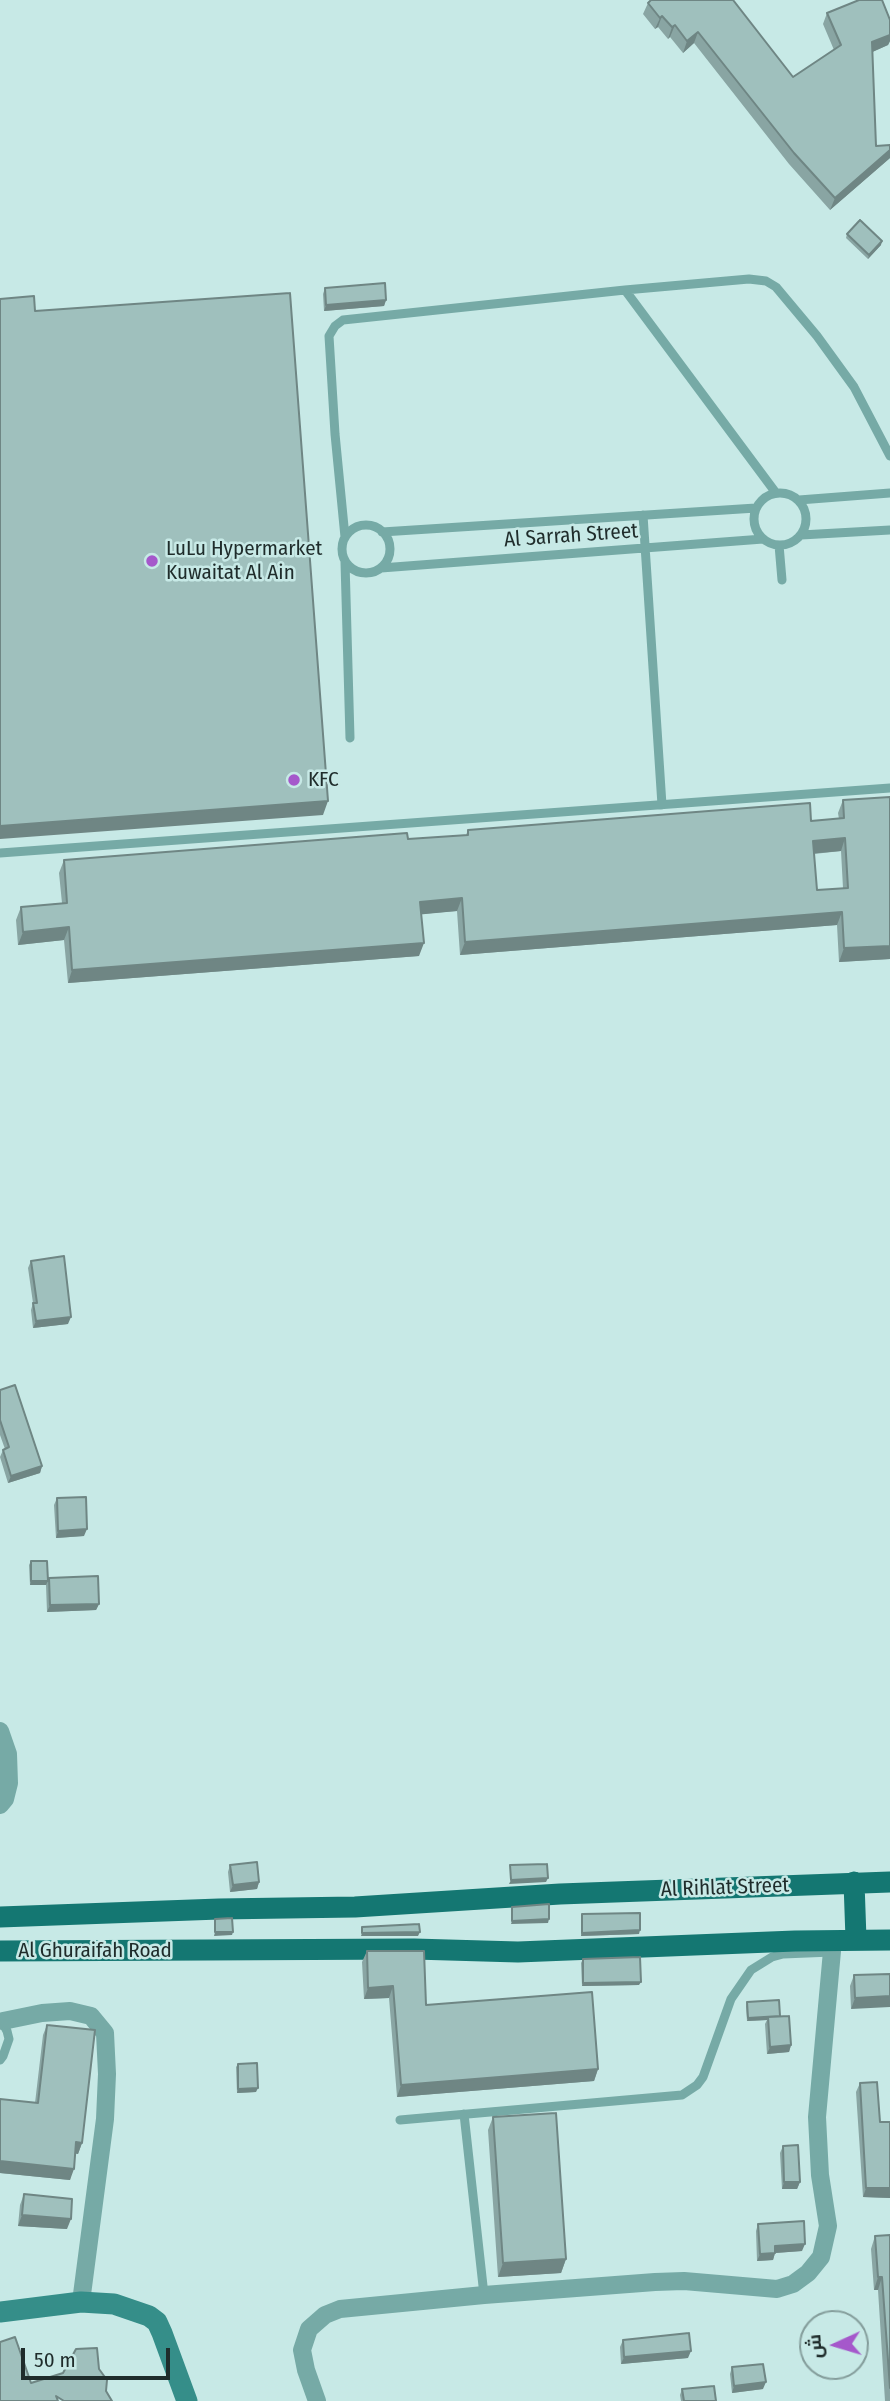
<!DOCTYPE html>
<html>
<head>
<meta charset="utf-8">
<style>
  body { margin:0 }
  #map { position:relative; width:890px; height:2401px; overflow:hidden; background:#c7e9e6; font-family:"Fira Sans Condensed",Cairo,sans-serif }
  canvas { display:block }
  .north { position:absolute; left:799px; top:2310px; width:70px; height:70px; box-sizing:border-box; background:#c7e9e6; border:2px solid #849d9b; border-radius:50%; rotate:266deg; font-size:19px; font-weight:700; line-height:28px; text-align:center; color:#1f2c2b }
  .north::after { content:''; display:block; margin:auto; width:24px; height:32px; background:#a558cb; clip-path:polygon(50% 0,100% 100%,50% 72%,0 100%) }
  .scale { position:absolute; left:21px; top:2348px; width:149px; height:32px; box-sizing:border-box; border:4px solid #1f2c2b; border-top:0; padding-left:9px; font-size:21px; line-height:24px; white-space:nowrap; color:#1f2c2b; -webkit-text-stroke:5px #c7e9e6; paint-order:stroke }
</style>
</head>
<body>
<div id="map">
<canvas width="890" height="2401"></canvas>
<div class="north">ش</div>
<div class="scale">50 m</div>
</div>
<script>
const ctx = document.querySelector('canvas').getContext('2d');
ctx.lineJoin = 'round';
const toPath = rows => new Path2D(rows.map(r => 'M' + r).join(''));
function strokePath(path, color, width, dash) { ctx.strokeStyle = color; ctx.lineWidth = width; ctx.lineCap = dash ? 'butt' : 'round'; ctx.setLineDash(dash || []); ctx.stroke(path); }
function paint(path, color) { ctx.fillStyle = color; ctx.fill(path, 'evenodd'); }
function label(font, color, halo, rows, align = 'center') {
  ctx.font = font + ' "Fira Sans Condensed",sans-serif'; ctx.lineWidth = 5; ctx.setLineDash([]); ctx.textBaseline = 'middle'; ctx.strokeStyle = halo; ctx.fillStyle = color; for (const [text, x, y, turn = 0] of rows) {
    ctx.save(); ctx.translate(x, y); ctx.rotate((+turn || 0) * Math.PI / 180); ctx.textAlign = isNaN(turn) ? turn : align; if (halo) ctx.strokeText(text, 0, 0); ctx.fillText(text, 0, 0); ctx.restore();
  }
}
const lane = toPath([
  [625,290,776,493],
  '754 519a26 26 0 1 1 52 0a26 26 0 1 1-52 0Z',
  [799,500,890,493],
  [643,515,662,805],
  '342 549a24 24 0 1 1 48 0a24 24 0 1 1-48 0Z',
  [382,532,756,508],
  [801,535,890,530],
  [345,537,335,434,329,336,335,326,343,320,625,290,749,279,766,281,776,287,817,336,854,387,890,456],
  [779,545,782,580],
  [345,562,350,738],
  [381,568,763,539],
  [0,853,890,788],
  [0,2060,3,2056,9,2039,7,2031,1,2020],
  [464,2114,484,2295],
  [400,2120,682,2095,697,2085,703,2077,731,1999,751,1970,772,1957,783,1954,832,1952]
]);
const street = toPath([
  [0,1731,8,1754,9,1783,5,1799,0,1805],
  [3,2021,42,2013,70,2011,91,2016,105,2033,107,2074,105,2119,81,2302],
  [317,2401,306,2370,302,2350,309,2329,325,2315,340,2309,484,2295,655,2282,684,2281,777,2289,793,2284,808,2273,821,2257,828,2226,820,2175,817,2117,833,1940]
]);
const secondary = toPath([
  [0,2312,81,2302,114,2304,149,2316,157,2322,162,2333,187,2401]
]);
const primary = toPath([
  [854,1882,856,1939],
  [0,1917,219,1909,355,1907,560,1894,890,1882],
  [0,1951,414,1949,518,1952,795,1941,890,1940]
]);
const wall = toPath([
  [648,3,793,77,834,50,823,24,827,13,890,20,890,41,888,45,872,52,876,146,890,145,890,158,830,210,789,164,694,43,683,53,670,37,668,39,658,27,655,29,643,14],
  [847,234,881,245,868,259,846,238],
  [325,288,386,300,384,306,324,311,323,294],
  [890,797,890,959,839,962,837,925,460,955,457,911,421,914,419,956,68,983,64,940,18,945,16,920,21,907,62,903,59,873,64,860,408,839,466,835,468,830,811,821,839,819,838,813,843,800],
  [841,851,843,888,817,890,814,854],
  [31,1261,68,1324,33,1328,31,1310,33,1303,28,1268],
  [0,1390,42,1466,40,1473,8,1483,0,1457,3,1450,5,1449,0,1435],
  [57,1498,84,1536,56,1538,54,1505],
  [31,1561,48,1581,49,1578,99,1604,96,1610,47,1612,46,1585,30,1585,29,1565],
  [230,1865,259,1882,257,1889,230,1892,228,1872],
  [582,1914,639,1934,581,1936,581,1918],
  [367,1951,426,2005,598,2069,594,2081,397,2097,389,1998,364,1999,362,1962],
  [583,1959,639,1985,582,1986,581,1963],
  [890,1974,851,2009,850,1986,854,1975],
  [747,2002,780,2016,791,2045,789,2052,767,2054,765,2024,767,2020,747,2021,746,2006],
  [47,2025,82,2143,78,2154,75,2153,70,2180,0,2173,0,2099,35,2103,43,2035],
  [238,2064,256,2092,237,2093,236,2067],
  [860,2083,880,2122,890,2198,863,2197,856,2092],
  [493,2117,566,2259,561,2273,498,2277,488,2130],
  [783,2146,800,2182,797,2189,782,2189,780,2153],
  [24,2194,67,2229,18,2226,20,2205],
  [758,2224,802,2251,775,2253,773,2260,757,2261,756,2231],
  [890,2235,890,2401,885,2401,878,2290,874,2290,871,2249,875,2236],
  [623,2340,688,2358,621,2364,620,2347],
  [732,2367,763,2389,732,2393,730,2374],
  [682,2389,716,2401,681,2401,680,2395]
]);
const shadedWall = toPath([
  [662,16,658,27,655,29,660,18],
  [675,25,670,37,668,39,672,27],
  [698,32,694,43,683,53,687,41],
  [890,35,890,41,888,45,868,54,872,42],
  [890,150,890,158,830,210,835,198],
  [882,241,881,245,868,259,869,255],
  [386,300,384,306,324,311,326,305],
  [328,801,323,815,0,839,0,826],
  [845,838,841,851,808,854,813,841],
  [462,898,457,911,415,915,420,902],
  [842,912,837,925,460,955,465,942],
  [69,927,64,940,18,945,23,932],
  [424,943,419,956,68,983,72,970],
  [890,946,890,959,839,962,844,948],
  [71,1317,68,1324,33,1328,36,1321],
  [42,1466,40,1473,8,1483,11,1476],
  [87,1529,84,1536,56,1538,58,1531],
  [31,1581,48,1581,46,1585,30,1585],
  [99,1604,96,1610,47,1612,50,1605],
  [548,1878,546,1882,509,1884,511,1880],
  [259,1882,257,1889,230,1892,233,1885],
  [549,1919,548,1923,511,1924,512,1921],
  [640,1930,639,1934,581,1936,582,1933],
  [215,1932,233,1932,232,1935,214,1936],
  [420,1932,418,1936,361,1936,362,1933],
  [641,1982,639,1985,582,1986,583,1983],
  [393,1986,389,1998,364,1999,368,1988],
  [890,1996,890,2007,851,2009,855,1998],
  [780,2016,768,2017,767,2020,747,2021,748,2018],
  [791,2045,789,2052,767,2054,770,2047],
  [598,2069,594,2081,397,2097,401,2085],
  [258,2088,256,2092,237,2093,238,2089],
  [76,2142,82,2143,78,2154,72,2153],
  [0,2161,74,2169,70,2180,0,2173],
  [784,2182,800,2182,797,2189,782,2189],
  [866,2188,890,2188,890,2198,863,2197],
  [22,2215,71,2219,67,2229,18,2226],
  [805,2244,802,2251,775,2253,773,2260,757,2261,760,2254,775,2246],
  [566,2259,561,2273,498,2277,503,2263],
  [878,2277,882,2277,878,2290,874,2290],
  [691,2351,688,2358,621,2364,624,2357],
  [766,2382,763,2389,732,2393,734,2386]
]);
const building = toPath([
  [651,0,733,0,793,77,841,45,827,13,859,0,882,0,890,20,890,35,872,42,876,146,890,145,890,150,835,198,794,153,698,32,687,41,675,25,672,27,662,16,660,18,648,3,651,0],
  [860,220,882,241,869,255,847,234,860,220],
  [385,283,386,300,326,305,325,288,385,283],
  [290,293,328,801,0,826,0,299,34,296,35,311,290,293],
  [890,797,890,946,844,948,842,912,465,942,462,898,420,902,424,943,72,970,69,927,23,932,21,907,67,903,64,860,407,833,408,839,468,835,468,830,810,803,811,821,844,818,843,800,890,797],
  [845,838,848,888,817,890,813,841,845,838],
  [64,1256,71,1317,36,1321,33,1303,37,1303,31,1261,64,1256],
  [15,1385,42,1466,11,1476,3,1450,9,1447,0,1420,0,1390,15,1385],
  [86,1497,87,1529,58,1531,57,1498,86,1497],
  [31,1561,47,1561,48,1581,31,1581,31,1561],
  [98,1576,99,1604,50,1605,49,1578,98,1576],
  [257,1862,259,1882,233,1885,230,1865,257,1862],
  [547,1864,548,1878,511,1880,510,1865,547,1864],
  [549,1904,549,1919,512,1921,512,1907,549,1904],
  [640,1913,640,1930,582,1933,582,1914,640,1913],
  [232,1918,233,1932,215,1932,215,1919,232,1918],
  [419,1924,420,1932,362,1933,362,1927,419,1924],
  [367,1951,424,1951,426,2005,592,1992,598,2069,401,2085,393,1986,368,1988,367,1951],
  [640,1957,641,1982,583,1983,583,1959,640,1957],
  [890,1974,890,1996,855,1998,854,1975,890,1974],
  [779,2000,780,2016,748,2018,747,2002,779,2000],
  [789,2016,791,2045,770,2047,768,2017,789,2016],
  [47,2025,95,2030,82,2143,76,2142,74,2169,0,2161,0,2099,38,2103,47,2025],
  [257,2063,258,2088,238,2089,238,2064,257,2063],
  [877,2082,880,2122,890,2122,890,2188,866,2188,860,2083,877,2082],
  [556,2113,566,2259,503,2263,493,2117,556,2113],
  [798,2145,800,2182,784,2182,783,2146,798,2145],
  [24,2194,72,2199,71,2219,22,2215,24,2194],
  [804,2221,805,2244,775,2246,775,2253,760,2254,758,2224,804,2221],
  [890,2235,890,2388,882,2277,878,2277,875,2236,890,2235],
  [689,2333,691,2351,624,2357,623,2340,689,2333],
  [15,2337,31,2383,63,2373,76,2349,97,2348,99,2369,107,2380,106,2391,112,2401,64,2401,56,2396,58,2401,0,2401,0,2342,15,2337],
  [763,2364,766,2382,734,2386,732,2367,763,2364],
  [714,2386,716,2401,684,2401,682,2389,714,2386]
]);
const markers = [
  [152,561,7,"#a558cb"],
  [294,780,7,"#a558cb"]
];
const streetNames = [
  ["Al Sarrah Street",571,536,-4],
  ["Al Rihlat Street",725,1888,-2],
  ["Al Ghuraifah Road",95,1951]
];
const poiNames = [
  ["LuLu Hypermarket",166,549],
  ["Kuwaitat Al Ain",166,573],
  ["KFC",308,780]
];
strokePath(lane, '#76aaa6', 9);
strokePath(street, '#76aaa6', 18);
strokePath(secondary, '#358e89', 21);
strokePath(primary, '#147772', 21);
paint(wall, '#89a5a3');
paint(shadedWall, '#6f8684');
paint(building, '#9fc0bd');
strokePath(building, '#6f8684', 2);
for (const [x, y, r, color] of markers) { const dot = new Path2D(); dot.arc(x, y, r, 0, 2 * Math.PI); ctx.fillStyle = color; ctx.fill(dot); strokePath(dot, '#c7e9e6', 2.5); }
label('21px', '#1f2c2b', '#c7e9e6', streetNames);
label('21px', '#1f2c2b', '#c7e9e6', poiNames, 'left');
</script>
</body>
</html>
